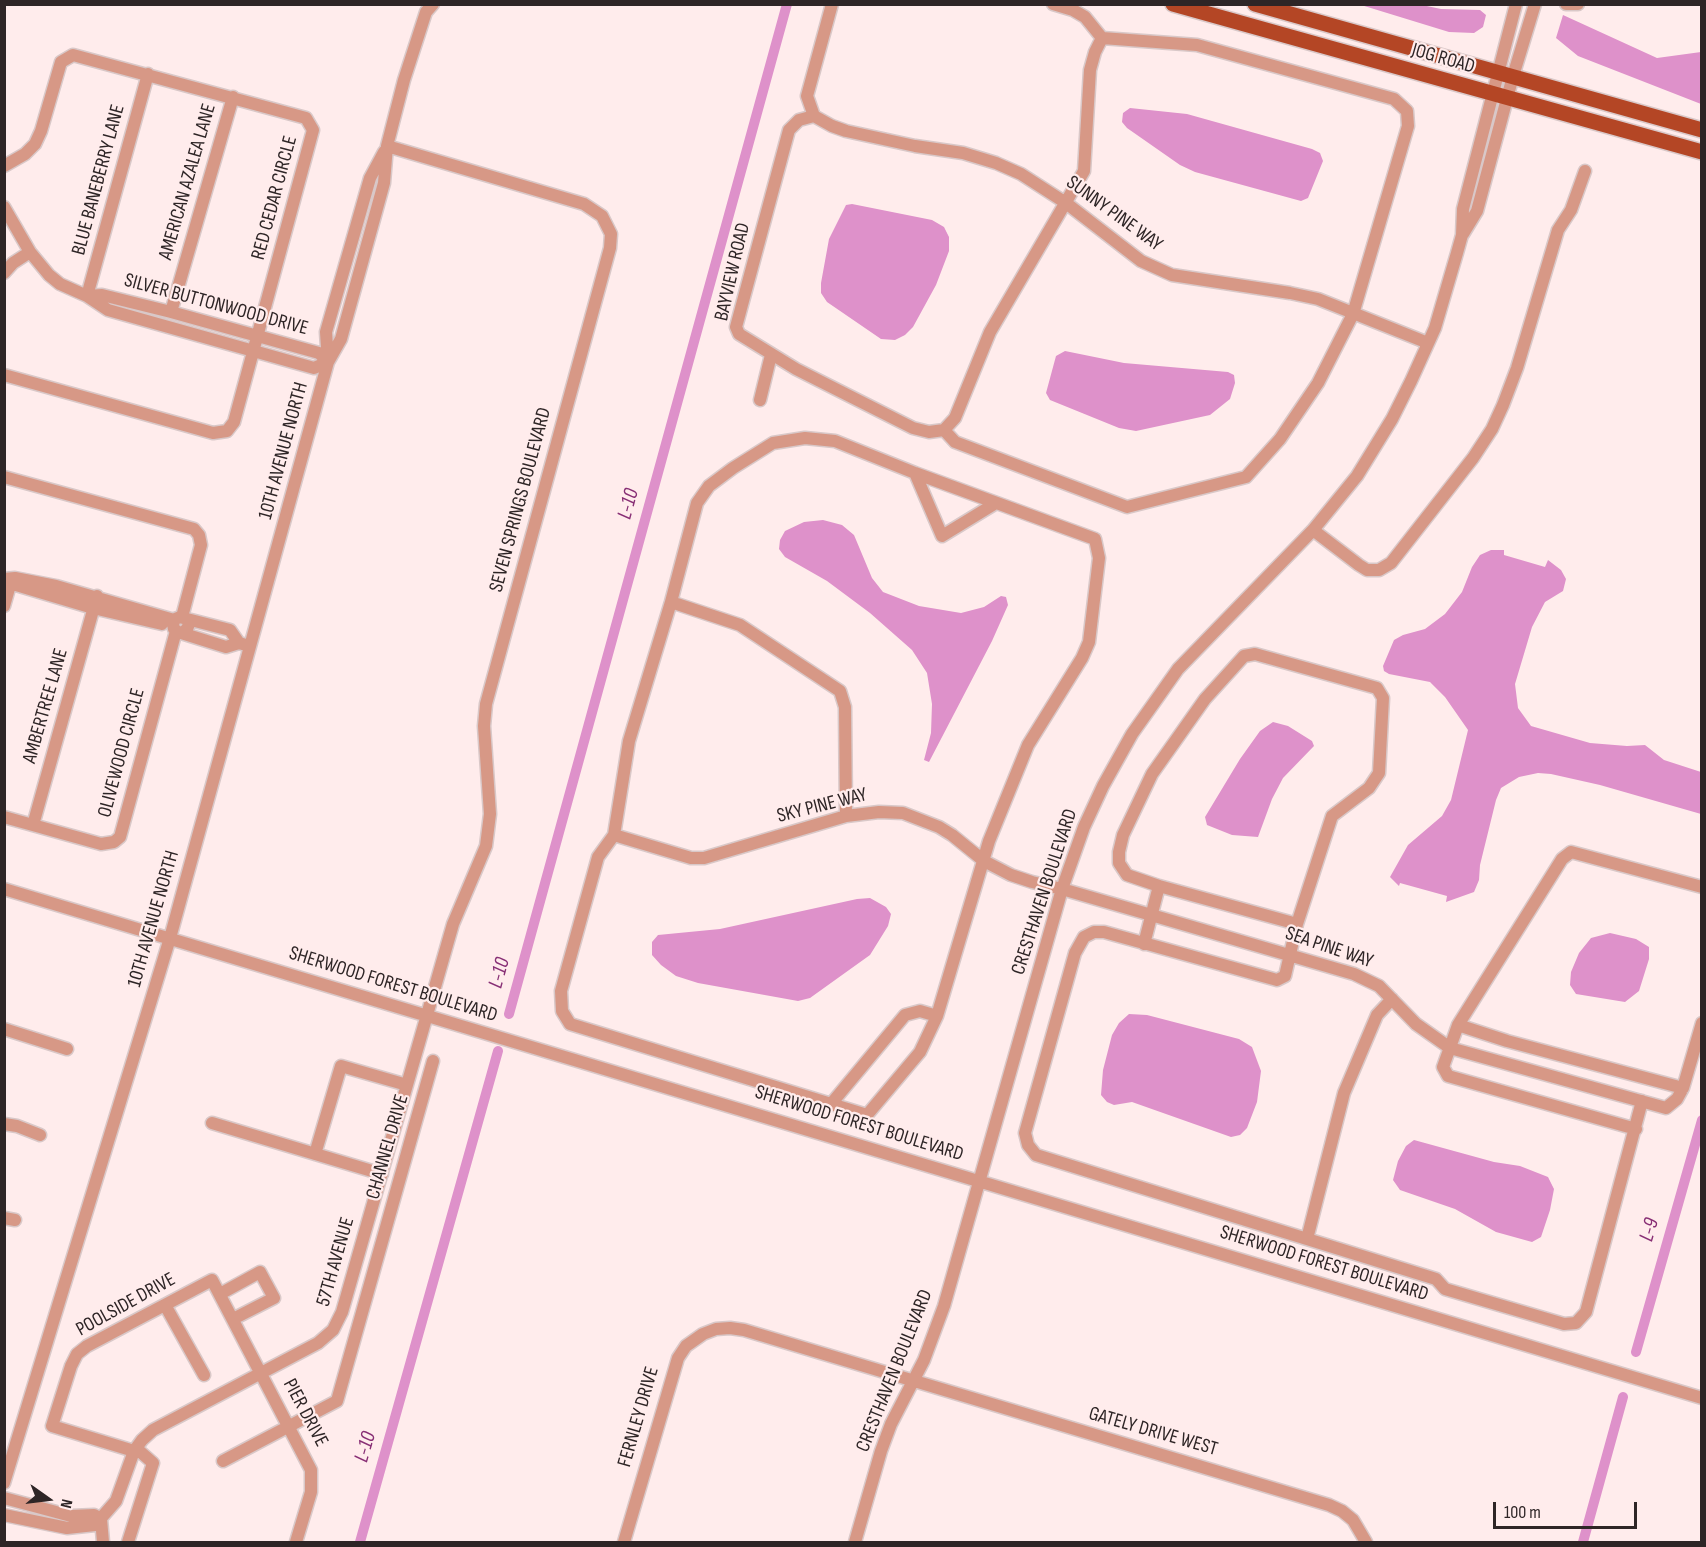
<!DOCTYPE html>
<html>
<head>
<meta charset="utf-8">
<style>
  body { margin:0 }
  #map { position:relative; width:1706px; height:1547px; overflow:hidden; background:#ffecec; font-family:"Sofia Sans Condensed",sans-serif }
  canvas { display:block }
  .frame { position:absolute; inset:0; border:6px solid #2e2526; pointer-events:none }
  .north { position:absolute; left:18px; top:1469px; width:60px; height:60px; -webkit-text-stroke:4px #ffecec; paint-order:stroke; rotate:104deg; font-size:16px; font-weight:700; line-height:24px; text-align:center; color:#2e2526 }
  .north::after { content:''; display:block; margin:auto; width:21px; height:27px; background:#2e2526; clip-path:polygon(50% 0,100% 100%,50% 72%,0 100%) }
  .scale { position:absolute; left:1493px; top:1502px; width:144px; height:27px; box-sizing:border-box; border:3px solid #2e2526; border-top:0; padding-left:8px; font-size:18px; line-height:21px; white-space:nowrap; color:#2e2526; -webkit-text-stroke:4px #ffecec; paint-order:stroke }
</style>
</head>
<body>
<div id="map">
<canvas width="1706" height="1547"></canvas>
<div class="frame"></div>
<div class="north">N</div>
<div class="scale">100 m</div>
</div>
<script>
const ctx = document.querySelector('canvas').getContext('2d');
ctx.lineJoin = 'round';
function paint(path, color) { ctx.fillStyle = color; ctx.fill(path, 'evenodd'); }
const toPath = rows => new Path2D(rows.map(r => 'M' + r).join(''));
function strokePath(path, color, width, dash) { ctx.strokeStyle = color; ctx.lineWidth = width; ctx.lineCap = dash ? 'butt' : 'round'; ctx.setLineDash(dash || []); ctx.stroke(path); }
function label(font, color, halo, rows, align = 'center') {
  ctx.font = font + ' "Sofia Sans Condensed",sans-serif'; ctx.lineWidth = 4.5; ctx.setLineDash([]); ctx.textBaseline = 'middle'; ctx.strokeStyle = halo; ctx.fillStyle = color; for (const [text, x, y, turn = 0] of rows) {
    ctx.save(); ctx.translate(x, y); ctx.rotate((+turn || 0) * Math.PI / 180); ctx.textAlign = isNaN(turn) ? turn : align; if (halo) ctx.strokeText(text, 0, 0); ctx.fillText(text, 0, 0); ctx.restore();
  }
}
const water = toPath([
  [1361,5,1422,5,1441,9,1480,10,1486,15,1483,27,1474,33,1449,32],
  [1563,15,1657,58,1701,52,1701,104,1578,56,1556,38],
  [1130,108,1187,114,1312,149,1320,153,1323,161,1308,198,1301,201,1195,172,1180,165,1127,128,1122,122,1123,113],
  [852,204,932,220,944,227,949,237,949,251,936,285,913,327,905,335,895,340,881,339,827,302,821,293,821,283,829,239,846,205],
  [1065,351,1124,363,1228,372,1234,375,1235,383,1230,399,1210,415,1136,431,1119,428,1050,400,1046,393,1056,356],
  [823,520,842,525,854,535,872,578,883,592,919,606,961,613,984,607,1001,596,1006,597,1008,605,992,641,929,762,924,760,931,733,932,704,927,673,912,650,870,613,827,581,785,557,779,549,780,540,785,531,804,522],
  [1491,550,1504,550,1504,555,1545,567,1548,560,1561,570,1566,579,1563,591,1545,602,1532,627,1515,684,1518,708,1531,726,1590,743,1627,746,1645,745,1664,760,1701,772,1701,814,1600,785,1551,774,1538,773,1519,777,1501,788,1496,800,1480,865,1479,880,1474,892,1446,902,1447,896,1400,883,1399,886,1390,877,1408,845,1442,816,1451,800,1468,730,1445,697,1430,682,1389,674,1384,671,1383,666,1394,640,1403,635,1425,629,1445,614,1462,592,1472,567,1480,555],
  [1273,722,1288,726,1312,741,1314,746,1283,778,1272,799,1258,837,1232,835,1207,825,1205,817,1240,759,1260,731],
  [870,898,886,907,891,914,888,926,870,955,810,998,798,1001,698,983,676,976,661,965,652,955,652,942,658,935,720,929,857,899],
  [1610,933,1636,939,1649,947,1649,959,1639,991,1625,1002,1576,994,1570,985,1571,972,1579,953,1591,938],
  [1129,1014,1147,1015,1239,1039,1252,1047,1261,1071,1257,1102,1247,1128,1240,1135,1231,1137,1132,1102,1114,1105,1107,1102,1101,1095,1103,1070,1112,1035,1119,1023],
  [1414,1140,1494,1162,1520,1166,1548,1177,1554,1189,1550,1210,1541,1237,1532,1242,1496,1232,1455,1209,1400,1190,1393,1180,1398,1161,1406,1146]
]);
const canal = toPath([
  [509,1014,787,4],
  [1636,1352,1702,1120],
  [360,1542,498,1051],
  [1583,1542,1623,1397]
]);
const minor = toPath([
  [1566,4,1578,4],
  [814,116,832,126,846,131,915,146,963,153,996,163,1021,174,1066,203,1141,261,1172,275,1290,293,1318,299,1428,343],
  [814,116,799,120,789,130,736,327,739,334,796,369,913,428,929,432,944,430],
  [814,116,807,96,832,4],
  [4,166,25,154,35,144,41,131,61,62,73,55,306,118,313,130,234,422,227,431,213,433,4,375],
  [4,207,30,252,49,275,60,284,87,296,108,310,314,368,328,362],
  [1463,234,1477,211,1513,76,1535,4],
  [4,273,13,263,30,252],
  [87,296,102,295,171,312,319,353,328,362],
  [87,296,148,74],
  [171,312,233,97],
  [328,362,326,332,370,178,384,152],
  [760,400,771,355],
  [944,430,955,442,1127,507,1246,477,1280,439,1318,383,1353,314,1408,126,1407,111,1394,99,1197,45,1102,38],
  [944,430,955,418,990,332,1084,171,1090,70,1095,52,1102,38,1085,17,1073,10,1053,4],
  [805,438,835,441,915,473,1095,539,1099,558,1089,642,1082,658,1028,745,989,841,937,1016,920,1052,867,1115,570,1024,562,1011,561,991,598,857,614,835,629,741,671,602,697,503,709,486,733,468,773,443,805,438],
  [915,473,942,536,996,503],
  [4,477,194,529,199,535,201,545,182,617],
  [1313,530,1359,565,1367,570,1379,570,1391,563,1473,458,1492,429,1503,405,1517,368,1558,230,1571,210,1585,171],
  [4,579,15,578,56,586,174,620],
  [6,582,93,608,162,624],
  [671,602,740,625,840,691,845,707,846,816],
  [4,606,10,585],
  [187,619,230,630,239,643,246,645],
  [183,632,187,629,189,624,187,619,180,617,175,619,173,624,174,629,178,632,226,647,239,643],
  [4,817,101,844,114,842,120,837,176,631],
  [33,825,97,596],
  [614,835,691,858,704,858,846,816,879,812,903,813,939,827,952,835,984,861,1011,875,1032,882,1062,889,1354,974,1379,986,1416,1024,1450,1048,1666,1108,1677,1099,1683,1088],
  [4,889,1702,1398],
  [1297,924,1159,886,1127,875,1119,863,1119,852,1123,835,1152,774,1205,699,1244,656,1255,654,1377,688,1383,698,1379,773,1369,788,1332,816,1297,924,1285,976,1277,980,1104,932,1094,932,1084,937,1075,953,1025,1133,1028,1145,1036,1155,1307,1239],
  [1144,944,1159,886],
  [1392,999,1377,1015,1344,1093,1307,1239,1436,1279,1445,1289,1564,1324,1576,1323,1586,1312,1642,1101],
  [1458,1025,1507,1041,1683,1088,1702,1023],
  [4,1029,67,1049],
  [831,1104,905,1015,920,1011,937,1016],
  [212,1123,382,1174],
  [4,1124,17,1126,40,1135],
  [1636,1129,1448,1076,1443,1067,1458,1025,1562,859,1571,852,1702,887],
  [315,1154,341,1066,407,1085],
  [4,1218,15,1220],
  [220,1294,260,1272,274,1298,233,1319],
  [165,1305,204,1375],
  [134,1451,52,1426,71,1366,77,1354,87,1346,212,1280,311,1470,311,1492,296,1542],
  [223,1461,337,1401,433,1061],
  [4,1483,170,938,328,362,341,339,384,183,387,146,404,80,426,12,433,4],
  [4,1498,71,1516,94,1515,101,1519],
  [4,1515,67,1528,95,1525,116,1501,134,1451,142,1440,153,1430,318,1343,333,1330,342,1312,453,924,486,846,490,814,484,726,486,704,610,248,611,234,602,216,584,204,387,146],
  [101,1519,103,1542],
  [128,1542,153,1463,136,1448],
  [624,1542,678,1358,686,1346,703,1334,716,1329,730,1328,744,1330,1329,1505,1342,1511,1353,1520,1366,1542],
  [855,1542,881,1451,891,1424,924,1360,944,1306,1062,889,1084,827,1103,786,1132,734,1178,669,1313,530,1357,476,1392,419,1411,381,1435,328,1457,253,1462,235,1463,209,1516,4]
]);
const major = toPath([
  [1173,4,1702,152],
  [1255,4,1702,130]
]);
const streetNames = [
  ["JOG ROAD",1443,59,16],
  ["BLUE BANEBERRY LANE",99,180,-75],
  ["AMERICAN AZALEA LANE",188,182,-74],
  ["RED CEDAR CIRCLE",275,198,-75],
  ["SUNNY PINE WAY",1114,214,36],
  ["BAYVIEW ROAD",733,272,-77],
  ["SILVER BUTTONWOOD DRIVE",216,305,15],
  ["10TH AVENUE NORTH",284,451,-75],
  ["SEVEN SPRINGS BOULEVARD",521,500,-75],
  ["AMBERTREE LANE",46,706,-74],
  ["OLIVEWOOD CIRCLE",122,753,-75],
  ["SKY PINE WAY",822,806,-14],
  ["CRESTHAVEN BOULEVARD",1045,892,-72],
  ["10TH AVENUE NORTH",154,919,-74],
  ["SEA PINE WAY",1329,948,19],
  ["SHERWOOD FOREST BOULEVARD",393,985,17],
  ["SHERWOOD FOREST BOULEVARD",859,1124,17],
  ["CHANNEL DRIVE",388,1147,-74],
  ["57TH AVENUE",336,1262,-74],
  ["SHERWOOD FOREST BOULEVARD",1324,1264,17],
  ["POOLSIDE DRIVE",126,1305,-29],
  ["CRESTHAVEN BOULEVARD",895,1371,-68],
  ["PIER DRIVE",305,1413,62],
  ["FERNLEY DRIVE",639,1417,-74],
  ["GATELY DRIVE WEST",1153,1432,16]
];
const waterNames = [
  ["L-10",629,504,-75],
  ["L-10",500,973,-75],
  ["L-9",1650,1230,-74],
  ["L-10",366,1447,-74]
];
paint(water, '#de91ca');
strokePath(canal, '#de91ca', 10);
strokePath(minor, '#d9c8c8', 15);
strokePath(major, '#d9c8c8', 18);
strokePath(minor, '#d79886', 12);
strokePath(major, '#b44625', 15);
label('20px', '#2e2526', '#ffecec', streetNames);
label('italic 21px', '#882f75', '#ffecec', waterNames);
</script>
</body>
</html>
